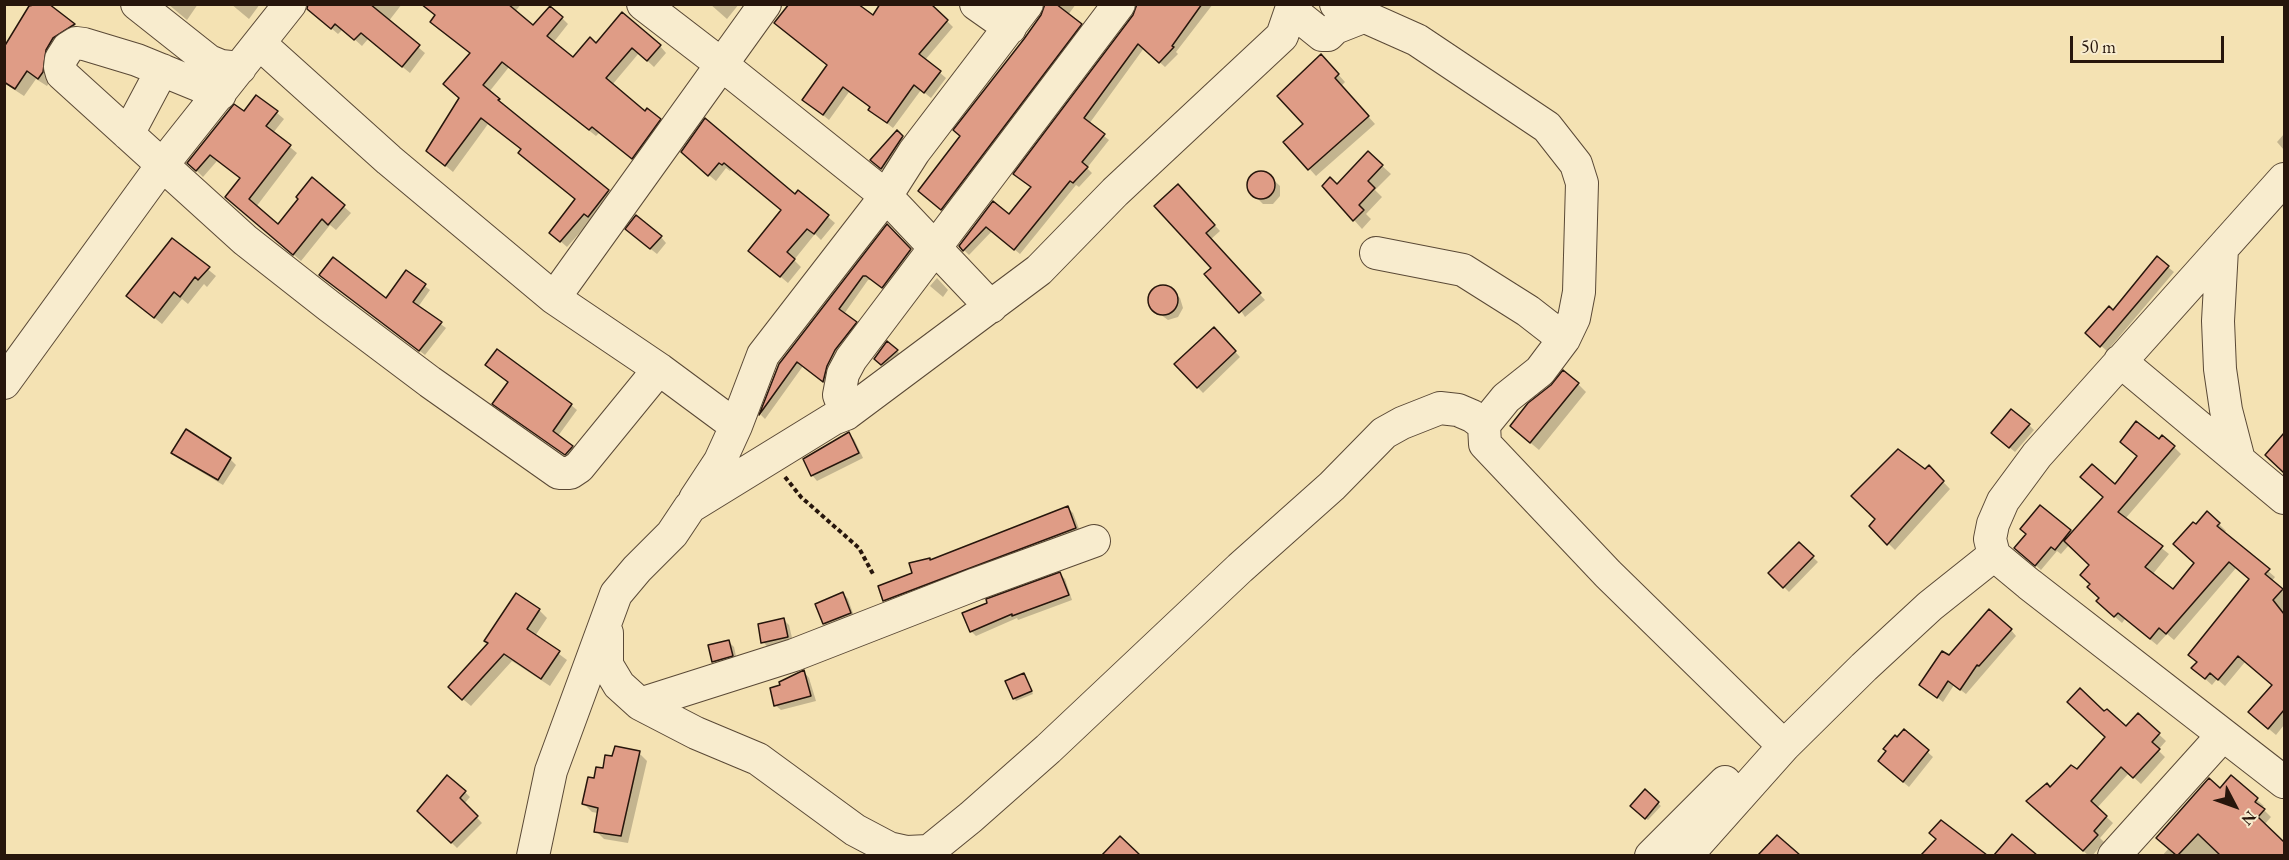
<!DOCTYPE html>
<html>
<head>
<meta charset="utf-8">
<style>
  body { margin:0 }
  #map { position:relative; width:2289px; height:860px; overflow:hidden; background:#f4e2b3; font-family:"EB Garamond",serif }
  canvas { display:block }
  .frame { position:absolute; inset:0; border:6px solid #27160c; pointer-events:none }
  .north { position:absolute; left:2205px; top:776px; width:60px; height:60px; -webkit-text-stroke:4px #f8ecce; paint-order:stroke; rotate:131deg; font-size:16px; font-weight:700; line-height:24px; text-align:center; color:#27160c }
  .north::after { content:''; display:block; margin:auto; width:21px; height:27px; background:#27160c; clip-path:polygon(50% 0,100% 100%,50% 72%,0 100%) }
  .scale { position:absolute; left:2070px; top:36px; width:154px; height:27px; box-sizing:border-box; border:3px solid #27160c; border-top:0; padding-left:8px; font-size:18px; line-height:21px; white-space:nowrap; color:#27160c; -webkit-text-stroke:4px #f8ecce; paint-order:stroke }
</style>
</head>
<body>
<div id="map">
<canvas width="2289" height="860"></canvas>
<div class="frame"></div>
<div class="north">N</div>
<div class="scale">50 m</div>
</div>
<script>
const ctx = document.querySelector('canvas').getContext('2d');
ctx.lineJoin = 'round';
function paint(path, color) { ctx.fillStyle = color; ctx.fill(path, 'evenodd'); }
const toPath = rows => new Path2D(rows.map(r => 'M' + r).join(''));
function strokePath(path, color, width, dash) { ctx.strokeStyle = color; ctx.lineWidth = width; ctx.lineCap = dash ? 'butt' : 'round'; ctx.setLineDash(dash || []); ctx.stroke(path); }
const shadow = toPath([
  [168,4,198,4,187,20],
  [231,4,260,4,249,19],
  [333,4,402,4,388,22,425,53,410,73,368,39,362,46,343,29,338,34,309,9],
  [421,4,521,4,515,12,534,27,562,18,568,24,553,43,573,59,596,45,660,46,666,53,654,67,639,53,612,85,645,113,660,120,666,127,639,164,600,132,596,136,509,67,489,92,505,107,615,198,592,219,567,247,558,239,577,200,523,150,488,124,453,172,428,151,461,98,471,54,438,29,432,22,437,16],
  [710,4,739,4,727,19],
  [1046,4,1076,4,1068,15,1086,30,947,214,925,196,961,136,1046,7],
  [1138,4,1213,4,1176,52,1178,54,1165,67,1144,48,1089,124,1109,140,1087,168,1092,173,1079,187,1076,185,1020,254,992,231,969,255,960,246,993,203,1009,217,1032,188,1015,174,1135,16],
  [873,17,947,21,953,27,925,60,946,78,931,98,921,90,893,128,876,115,871,108,849,92,829,120,804,100],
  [74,25,81,33,47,86,36,79,24,96,4,83,4,50],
  [1328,63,1345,82,1341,86,1375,124,1316,176,1285,142,1305,124],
  [244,113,277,113,284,119,273,133,297,153,256,207,278,226,313,179,351,213,336,230,330,225,301,261,234,204,242,179,217,161,203,177,189,163],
  [706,120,795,196,799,192,835,223,821,240,815,234,794,260,801,267,788,283,757,257,783,211,732,169,730,171,726,168,716,181,690,159],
  [897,132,908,143,887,173,877,165],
  [2284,134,2284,150,2277,142],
  [1368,153,1391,174,1375,190,1382,197,1366,214,1371,219,1362,229,1324,186,1337,186],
  [1256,173,1266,173,1280,186,1280,196,1273,204,1263,204,1249,190,1249,180],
  [1178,186,1220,231,1210,240,1265,300,1245,317,1213,268],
  [888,226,915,255,888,292,873,280,868,280,844,314,861,328,828,384,803,366,765,419,761,415,780,365],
  [633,235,661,237,666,243,657,254],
  [172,240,216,276,207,287,204,284,188,304,182,299,162,324,136,303],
  [2157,258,2174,272,2107,351,2092,338],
  [406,272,430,290,418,307,446,328,425,355,326,280,386,300],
  [937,278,948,290,943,297,930,286],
  [1164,287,1180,298,1183,308,1178,317,1168,320,1153,309,1150,299,1155,290],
  [1214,329,1240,357,1203,393,1176,365],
  [897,351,902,356,888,369,881,364],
  [1578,384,1586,392,1539,450,1520,434],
  [571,405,577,410,558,436,577,452,571,459,499,409],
  [2029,425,2034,430,2015,452,1998,438],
  [849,434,854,439,863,458,817,481,812,475],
  [2284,435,2284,472,2267,455],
  [2159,441,2174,447,2181,454,2125,519,2169,554,2152,575,2173,591,2196,563,2182,551,2219,524,2226,531,2224,533,2275,577,2272,581,2284,592,2284,725,2276,735,2257,719,2273,686,2245,662,2225,686,2217,679,2212,685,2193,668,2250,580,2236,568,2174,640,2167,634,2157,645,2125,619,2122,623,2105,608,2092,584,2091,565,2069,545,2061,554,2057,551,2041,570,2021,553,2027,534,2040,507,2072,534],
  [173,453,230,459,236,465,223,485,178,458],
  [1929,467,1950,489,1895,550,1871,526],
  [1068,508,1073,513,1081,534,890,605,885,600,931,561],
  [1799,544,1818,562,1789,592,1770,573],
  [1060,574,1065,579,1072,600,1018,620,1017,618,976,636,971,631],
  [843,593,848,599,855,619,830,629,824,624,817,604],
  [539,610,547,618,535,636,567,660,550,686,512,661,471,706,457,694],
  [784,620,789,625,793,642,768,647,763,642],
  [2011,630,2016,636,1966,694,1954,685,1943,702,1921,685,1949,657],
  [728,641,734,647,737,661,719,667,714,661],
  [804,672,809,678,816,701,781,710,775,705,781,686],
  [1026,677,1033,694,1016,701,1014,698],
  [2104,713,2126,728,2138,715,2166,741,2158,750,2165,757,2141,784,2129,773,2097,808,2113,823,2100,838,2104,842,2092,856,2089,856,2035,808,2050,789,2077,771,2107,737],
  [1904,731,1933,757,1909,787,1885,767,1897,739],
  [639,753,647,761,628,843,604,839,596,831,598,813,592,812,584,804,595,780,613,758],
  [2231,777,2264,806,2262,808,2271,817,2264,825,2284,844,2284,856,2162,856],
  [465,792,470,797,464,804,482,823,457,848,419,811],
  [1645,792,1661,806,1648,820,1632,806],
  [1941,822,1985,856,1923,856,1938,839],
  [2012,836,2029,850,2034,856,1996,856],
  [1777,837,1798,856,1760,856]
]);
const building = toPath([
  [38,4,49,4,75,24,53,38,46,50,43,72,38,79,27,71,15,89,4,82,4,47,29,6,38,4],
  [308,4,370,4,420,45,402,67,361,33,354,40,335,24,331,29,307,9,308,4],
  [421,4,508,4,533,25,550,6,563,17,547,36,573,57,590,37,596,43,622,12,661,45,647,61,632,48,606,78,645,111,647,108,661,119,632,159,592,127,589,130,502,62,483,85,500,99,498,100,609,190,588,217,584,214,560,242,549,233,575,199,518,153,521,149,481,118,445,166,426,151,459,98,443,84,470,53,430,22,435,15,421,4],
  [789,4,858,4,873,15,880,4,931,4,948,20,919,54,941,71,924,93,914,85,887,123,868,110,870,107,843,87,823,115,802,100,827,65,774,23,789,4],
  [1045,4,1056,4,1082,24,941,210,918,191,960,136,953,130,1024,39,1041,15,1045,4],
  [1137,4,1202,4,1172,46,1174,47,1159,63,1138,44,1084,118,1105,134,1082,162,1088,167,1073,183,1070,181,1014,250,986,227,963,251,959,246,993,201,1009,214,1030,188,1031,187,1013,174,1133,15,1137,4],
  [1321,54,1339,74,1335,78,1369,116,1308,170,1283,142,1303,124,1277,96,1321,54],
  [256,95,278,111,266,126,291,145,249,199,278,224,298,199,296,197,312,177,345,205,328,225,322,219,293,255,225,197,240,178,210,155,196,171,187,163,234,104,244,111,256,95],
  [705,118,795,194,798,190,829,215,814,234,807,229,787,252,795,259,780,277,748,251,781,210,724,163,722,165,719,163,708,176,681,152,705,118],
  [897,130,903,136,881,169,870,160,897,130],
  [1368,151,1383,165,1368,181,1375,188,1359,205,1364,210,1353,221,1322,186,1330,177,1337,184,1368,151],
  '1247 185a14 14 0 1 1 28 0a14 14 0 1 1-28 0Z',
  [1178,184,1215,225,1206,233,1261,293,1239,313,1204,274,1211,268,1154,206,1178,184],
  [636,215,662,236,650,249,625,229,636,215],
  [887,224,911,249,882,288,866,276,863,276,839,309,857,322,835,350,827,366,823,382,797,362,759,415,779,364,887,224],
  [172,238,210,267,198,280,195,277,180,297,174,292,154,318,126,296,172,238],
  [2157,256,2169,266,2100,347,2085,333,2109,306,2113,310,2157,256],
  [333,257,386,298,406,270,426,284,413,302,442,322,419,351,319,275,333,257],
  '1148 300a15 15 0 1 1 30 0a15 15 0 1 1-30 0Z',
  [1214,327,1236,351,1197,388,1174,364,1214,327],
  [887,341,898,350,881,365,874,359,887,341],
  [497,349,572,404,553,431,573,446,565,455,492,404,508,382,485,365,497,349],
  [1563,370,1579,383,1530,443,1510,426,1528,403,1551,385,1563,370],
  [2011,409,2030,424,2009,448,1991,433,2011,409],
  [2136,421,2159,439,2162,435,2175,446,2118,512,2163,546,2145,567,2173,589,2194,563,2173,544,2193,522,2196,524,2207,511,2220,523,2217,526,2270,569,2265,574,2283,589,2273,600,2284,614,2284,710,2268,729,2248,712,2272,685,2238,656,2218,680,2210,673,2205,679,2191,668,2197,662,2188,655,2249,579,2229,562,2166,634,2159,628,2150,639,2118,613,2114,617,2096,601,2099,598,2087,587,2090,584,2080,575,2089,565,2064,541,2103,497,2080,477,2092,464,2115,484,2137,456,2120,442,2136,421],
  [186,429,231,458,218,480,171,453,186,429],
  [849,432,859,453,811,476,803,459,849,432],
  [2284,433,2284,473,2265,455,2284,433],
  [1898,449,1925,469,1929,465,1944,481,1887,545,1869,526,1875,519,1851,496,1898,449],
  [2040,505,2071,530,2055,550,2051,547,2035,566,2014,548,2026,534,2020,529,2040,505],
  [1068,506,1076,528,883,601,878,586,912,573,909,563,930,558,930,560,1068,506],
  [1799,542,1814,556,1783,588,1768,573,1799,542],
  [1060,572,1069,595,1012,616,1012,614,970,632,962,613,987,603,986,599,1060,572],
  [843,592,851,613,823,624,815,604,843,592],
  [516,593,540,609,527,629,560,651,541,679,504,654,462,700,448,687,488,643,484,641,516,593],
  [1989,609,2012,629,1979,666,1977,665,1960,690,1948,681,1937,698,1919,685,1942,651,1949,655,1989,609],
  [784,618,788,637,761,643,758,624,784,618],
  [729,640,733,656,712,662,708,645,729,640],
  [804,670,811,696,774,706,770,688,780,685,779,682,804,670],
  [1024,673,1032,691,1013,699,1005,681,1024,673],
  [2080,688,2104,711,2107,709,2126,726,2138,713,2160,733,2152,742,2160,749,2133,778,2121,767,2091,801,2107,816,2094,831,2098,835,2083,851,2026,801,2047,783,2050,787,2071,765,2077,769,2105,737,2067,702,2080,688],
  [1904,729,1929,750,1903,782,1878,761,1886,751,1883,749,1895,735,1897,737,1904,729],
  [615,746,640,751,621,836,594,832,598,808,582,804,588,777,594,778,596,767,603,768,605,755,612,756,615,746],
  [447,775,466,791,460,798,478,816,451,843,417,811,447,775],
  [2231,775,2258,798,2255,802,2265,809,2258,817,2284,842,2284,855,2220,855,2198,834,2178,855,2176,855,2156,838,2209,778,2220,788,2231,775],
  [1645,789,1659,802,1645,819,1630,806,1645,789],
  [1941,820,1987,855,1921,855,1936,839,1929,833,1941,820],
  [2012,834,2037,855,1994,855,2012,834],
  [1777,835,1800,855,1758,855,1777,835],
  [1120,836,1140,855,1102,855,1120,836]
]);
const path = toPath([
  [785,477,801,497,859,548,873,574]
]);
const minor = toPath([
  [137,4,209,61,221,66,240,68],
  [643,4,721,64,886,196,991,307],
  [976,4,1010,28],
  [1336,4,1417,40,1547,127,1576,164,1582,183,1579,292,1574,318,1564,339,1540,371,1506,398,1484,425,1485,444,1608,574,1784,746],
  [1291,10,1322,35,1328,35,1335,28,1363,17],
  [260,44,389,160,554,298,659,369,736,426],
  [220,94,137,60,84,44,76,43,68,48,61,59,60,67,62,74,245,240,329,306,430,382,559,473,570,473,579,467,659,369],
  [128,134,162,70],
  [2284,179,2037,455,2003,501,1993,524,1990,539,1994,555,2029,584,2284,782],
  [2222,249,2218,321,2220,369,2226,410,2239,460],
  [1376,253,1463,270,1528,311,1564,339],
  [554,298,765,4],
  [2120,361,2284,498],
  [4,383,163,164,290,4],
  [846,414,839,395,843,374,851,359,1119,4],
  [695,499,720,461,736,426,763,355,886,196,914,152,1027,4],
  [607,633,607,665,619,685,640,704,696,733,758,759,855,830,889,848,907,852,928,851],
  [640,704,794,655,976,584,1094,541],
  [533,856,551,771,616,594,637,569,672,534,690,507,833,419,846,414,1039,270,1115,192,1282,36,1291,10,1296,4],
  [923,856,971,817,1048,749,1240,568,1332,486,1384,433,1402,423,1440,408,1458,410,1472,416,1484,425],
  [1651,856,1725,782],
  [1686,856,1784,746,1864,667,1930,606,1994,555],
  [2114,856,2223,735]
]);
paint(shadow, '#0003');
paint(building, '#df9c86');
strokePath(building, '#27160c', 1.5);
strokePath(minor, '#5a4936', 34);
strokePath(path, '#27160c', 4, [4.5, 3]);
strokePath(minor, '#f8ecce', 32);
</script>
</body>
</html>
